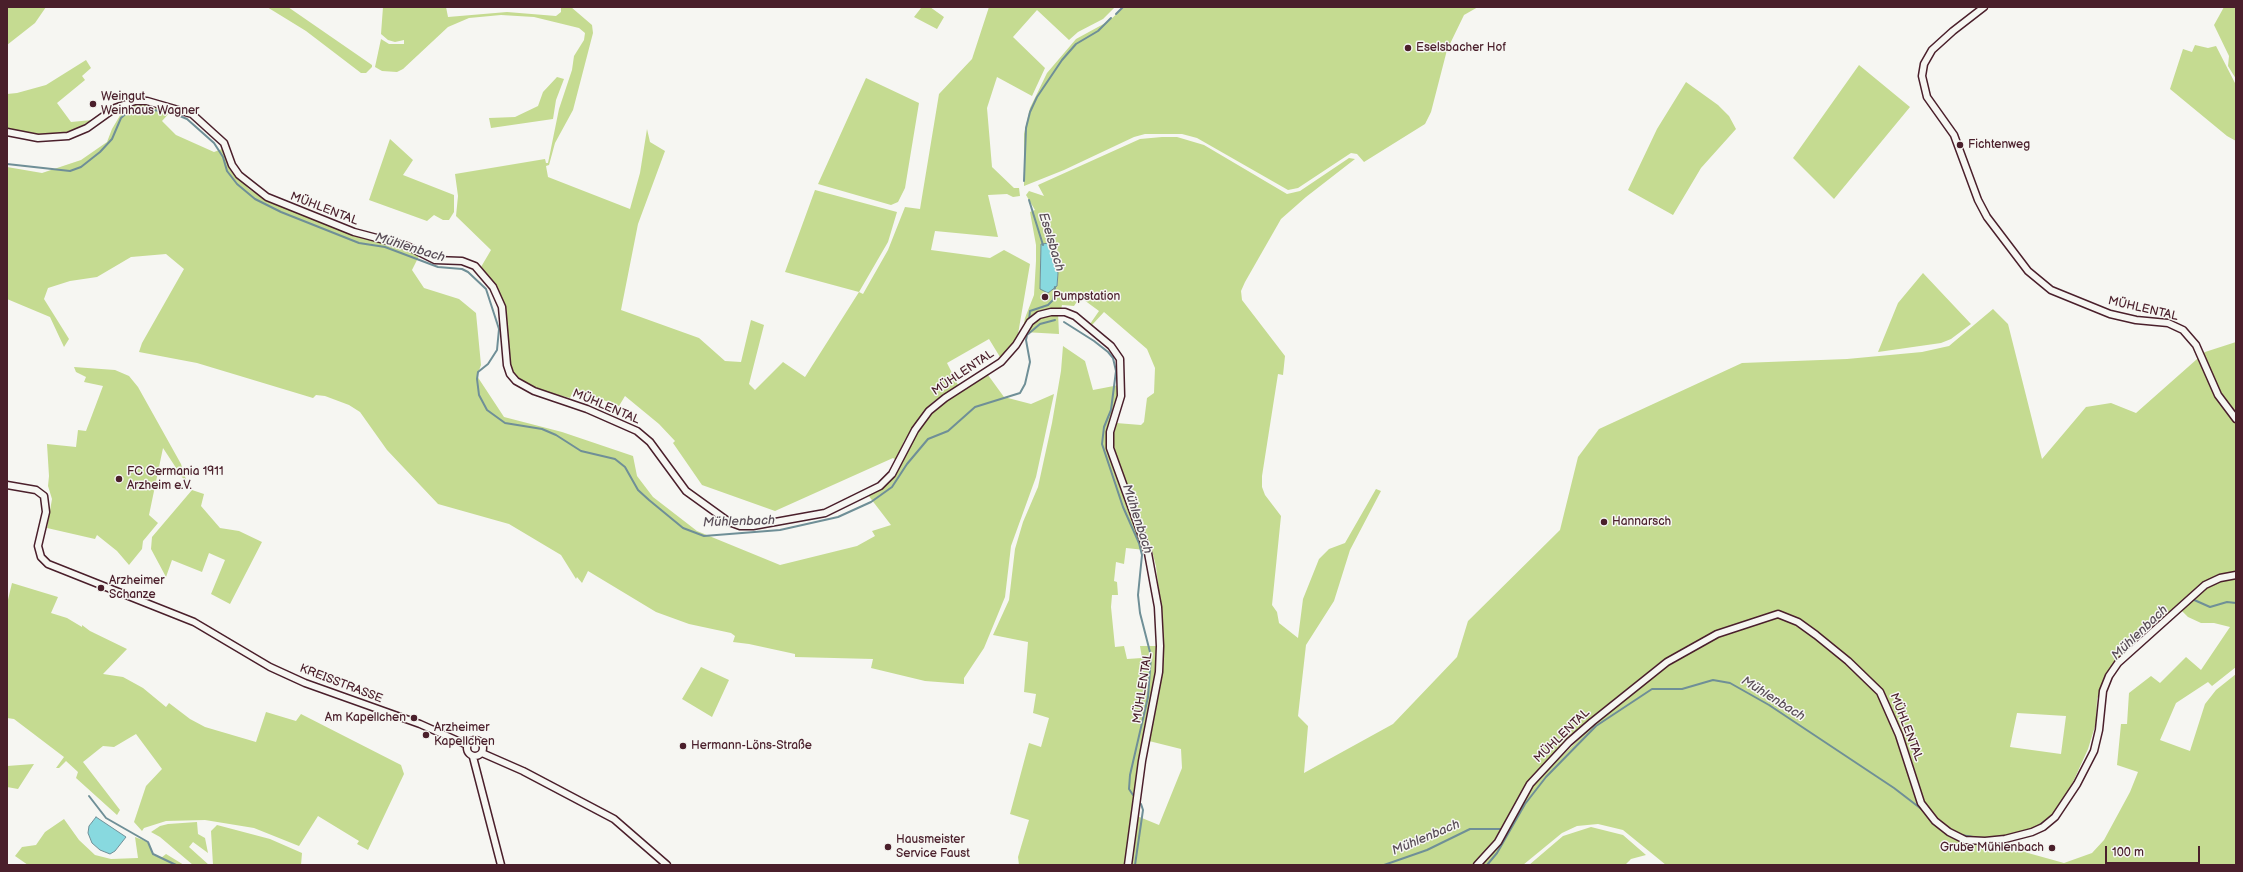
<!DOCTYPE html>
<meta charset="utf-8">
<style>
body{margin:0}
#map{position:relative;width:2243px;height:872px;overflow:hidden;background:#f6f6f2;font-family:"Balsamiq Sans",sans-serif}
canvas{display:block}
.frame{position:absolute;inset:0;border:8px solid #4a1f2b;pointer-events:none}
.scale{position:absolute;left:2105px;top:846px;width:95px;height:18px;box-sizing:border-box;border:2px solid #4a1f2b;border-top:0;padding-left:5px;font-size:12px;line-height:14px;white-space:nowrap;color:#4a1f2b;-webkit-text-stroke:3px #f6f6f2;paint-order:stroke}
</style>
<div id="map">
<canvas width="2243" height="872"></canvas>
<div class="frame"></div>
<div class="scale">100 m</div>
</div>
<script>
const c = document.querySelector('canvas').getContext('2d');
c.lineJoin = 'round';
function fillPath(path, color) {
  c.fillStyle = color;
  c.fill(path, 'evenodd');
}
function poly(rows) {
  const path = new Path2D();
  for (const r of rows) {
    if (r.length === 3) {
      path.moveTo(r[0] + r[2], r[1]);
      path.arc(r[0], r[1], r[2], 0, 2 * Math.PI);
      continue;
    }
    path.moveTo(r[0], r[1]);
    for (let i = 2; i < r.length; i += 2) path.lineTo(r[i], r[i + 1]);
  }
  return path;
}
function strokePath(path, color, width, dash) {
  c.strokeStyle = color;
  c.lineWidth = width;
  c.lineCap = dash ? 'butt' : 'round';
  c.setLineDash(dash || []);
  c.stroke(path);
}
function drawText(font, color, halo, rows, align = 'center') {
  c.font = font + ' "Balsamiq Sans",sans-serif';
  c.lineWidth = 3;
  c.setLineDash([]);
  c.textBaseline = 'middle';
  c.strokeStyle = halo;
  c.fillStyle = color;
  for (const [text, x, y, turn = 0] of rows) {
    c.save();
    c.translate(x, y);
    c.rotate((+turn || 0) * Math.PI / 180);
    c.textAlign = isNaN(turn) ? turn : align;
    if (halo) c.strokeText(text, 0, 0);
    c.fillText(text, 0, 0);
    c.restore();
  }
}
const green = poly([
 [7,7,46,7,35,23,7,45],
 [267,7,288,7,372,65,372,67,366,73,361,73,306,31],
 [383,7,446,7,448,17,507,12,556,16,561,12,561,7,571,7,592,25,593,33,573,110,555,143,549,165,546,166,548,177,630,209,640,173,647,129,650,142,665,151,638,224,621,310,699,338,725,361,741,362,751,320,764,325,749,384,755,390,783,362,805,377,859,292,785,272,815,190,897,212,888,242,859,292,863,294,888,250,905,207,920,209,939,94,972,59,989,7,1115,7,1103,19,1078,32,1069,40,1037,10,1013,37,1045,68,1032,96,997,77,987,108,992,167,1014,188,1019,188,1020,196,1013,197,1007,194,988,195,998,237,935,231,931,250,990,258,1004,250,1030,264,1017,340,1000,357,989,339,947,363,958,385,933,402,924,411,904,441,896,460,893,458,775,511,702,485,673,443,675,441,659,424,625,396,619,406,574,389,570,398,539,390,514,375,511,367,504,306,495,285,481,267,491,250,456,216,458,196,455,174,545,159,546,163,548,163,559,109,572,70,574,56,584,40,585,33,579,28,534,17,501,15,469,18,448,27,403,69,397,72,382,71,375,67,381,39,389,44,404,44,404,40,395,42,388,40,381,34],
 [930,7,944,17,937,29,914,17,921,8],
 [1124,7,1478,7,1464,15,1447,50,1431,112,1425,124,1364,162,1357,154,1351,153,1298,188,1288,190,1197,138,1182,134,1145,134,1134,137,1064,170,1024,186,1024,134,1030,108,1047,73,1076,39,1109,21],
 [2224,7,2236,7,2236,79,2228,66,2229,56,2214,25],
 [2195,45,2208,48,2216,46,2236,85,2236,141,2227,136,2170,89,2183,49,2192,52],
 [86,60,91,68,82,76,85,80,57,103,71,122,92,120,74,130,55,135,35,134,7,129,7,94,17,93,46,85],
 [1859,65,1910,107,1834,199,1793,158],
 [557,77,564,79,556,100,553,119,491,128,489,118,515,117,538,106,543,92],
 [866,78,919,103,905,188,898,202,891,205,818,184],
 [1686,82,1718,105,1729,116,1736,129,1701,168,1673,215,1628,190,1657,129],
 [137,103,172,110,162,121,176,135,214,152,225,148,238,177,249,189,260,196,345,231,403,247,420,254,412,270,424,288,459,299,476,313,481,365,477,376,504,417,562,432,633,456,637,476,653,497,697,531,780,565,857,546,875,536,872,531,891,525,868,495,892,480,920,427,933,410,946,400,988,375,1004,397,1031,404,1054,394,1036,477,1011,546,1005,597,984,648,964,678,964,684,925,681,871,668,873,659,795,657,795,654,749,644,733,642,735,636,731,633,689,624,656,612,588,571,582,583,577,577,576,579,561,555,509,524,438,504,387,450,360,412,349,405,325,396,316,395,313,398,197,363,139,352,142,343,184,269,166,254,131,257,97,277,70,281,48,288,44,299,69,339,64,347,50,317,7,299,7,167,42,173,81,160,107,142,112,129,125,107],
 [1162,137,1177,137,1204,145,1287,194,1300,191,1349,158,1355,159,1306,197,1281,219,1245,282,1241,291,1242,300,1285,356,1283,375,1278,374,1262,476,1262,487,1265,495,1281,516,1272,605,1277,612,1279,623,1298,638,1303,599,1319,559,1329,549,1345,543,1376,489,1381,491,1350,550,1334,601,1306,645,1298,716,1308,726,1304,773,1393,724,1457,657,1468,621,1560,530,1578,457,1599,429,1742,363,1847,359,1922,352,1949,346,1993,309,2008,324,2042,459,2086,407,2111,403,2136,413,2205,352,2236,342,2236,667,2212,686,2208,682,2176,703,2160,740,2190,751,2205,704,2216,690,2236,674,2236,865,1666,865,1623,830,1598,824,1577,826,1562,833,1523,865,1482,865,1500,842,1533,785,1596,722,1663,668,1718,636,1778,617,1795,623,1815,636,1847,662,1879,695,1896,736,1920,806,1934,821,1948,833,1965,841,1985,843,2006,840,2007,845,2028,853,2064,863,2092,853,2104,840,2130,792,2138,772,2117,765,2121,724,2127,724,2129,693,2151,676,2160,683,2186,657,2201,670,2230,627,2214,623,2201,623,2188,617,2177,606,2133,644,2110,668,2097,699,2096,723,2088,749,2073,782,2054,816,2043,826,2019,835,1985,840,1965,838,1950,831,1936,820,1924,804,1901,733,1883,692,1849,659,1818,634,1797,619,1777,612,1715,633,1659,663,1570,737,1528,782,1496,841,1473,865,1131,865,1137,816,1159,825,1182,768,1181,749,1149,741,1162,662,1163,630,1156,566,1151,547,1118,460,1112,439,1116,423,1141,425,1144,422,1147,398,1154,393,1155,368,1147,349,1104,312,1092,325,1090,324,1099,311,1080,297,1074,306,1062,305,1061,310,1051,310,1038,313,1032,317,1023,329,1025,318,1034,295,1036,261,1036,245,1030,212,1035,210,1026,195,1029,191,1044,196,1038,185,1140,139],
 [1050,243,1058,273,1057,286,1048,293,1040,288,1041,244],
 [2017,713,2066,716,2061,754,2010,747],
 [390,139,413,160,403,175,454,195,454,212,449,220,443,220,434,215,427,221,369,200],
 [1923,273,1971,324,1951,339,1941,343,1878,352,1898,303],
 [1058,313,1059,334,1024,332,1026,327,1040,317],
 [1063,346,1085,361,1093,390,1119,385,1119,398,1106,434,1107,445,1145,550,1126,548,1124,564,1116,562,1114,581,1117,582,1118,595,1112,595,1111,607,1115,647,1124,646,1127,659,1142,658,1140,646,1156,646,1155,684,1126,865,1019,865,1018,857,1029,820,1010,814,1029,743,1041,747,1049,718,1033,713,1036,694,1024,692,1028,642,993,635,1009,600,1015,549,1023,522,1038,487,1052,423,1061,371],
 [74,367,115,370,129,376,138,387,181,464,188,486,163,448,149,515,158,523,143,541,142,549,129,565,117,551,97,535,95,539,47,528,52,499,48,486,49,476,47,444,76,447,78,430,86,431,103,386,84,382,86,377,76,372],
 [192,490,204,494,201,506,220,528,239,531,262,542,230,604,211,594,225,560,209,553,202,572,172,560,166,577,151,549,152,537],
 [12,583,58,597,51,613,67,618,82,627,82,625,90,631,127,649,103,674,123,677,143,688,166,707,169,703,190,719,205,727,256,742,266,712,296,721,301,714,401,765,404,774,368,850,357,844,359,841,318,816,299,846,254,828,205,820,166,821,144,828,142,831,134,822,146,786,162,769,136,734,114,747,103,746,83,762,120,810,117,815,76,778,78,772,66,761,59,768,56,768,64,757,14,719,7,718,7,604],
 [701,667,729,680,712,717,682,699],
 [34,764,18,789,7,787,7,766],
 [64,819,79,840,95,855,111,859,138,858,135,837,148,842,153,855,161,858,166,854,184,865,28,865,15,856,22,847,36,845,45,832],
 [197,822,198,834,205,838,208,853,193,842,189,847,209,865,193,865,160,837,151,832,160,826,168,824],
 [217,825,270,839,302,853,301,865,213,865,211,831],
 [1591,827,1623,835,1646,855,1631,859,1625,865,1529,865,1563,836]
]);
const water = poly([
 [1050,243,1058,273,1057,286,1048,293,1040,289,1041,244,1050,243],
 [96,817,126,837,115,851,110,854,100,850,92,843,88,833,89,826,96,817]
]);
const stream = poly([
 [1116,14,1123,7],
 [7,164,70,171,81,167,100,152,112,139,121,118,129,111,154,110,175,114,187,119,214,143,223,157,227,171,237,184,255,199,281,212,359,243,385,247,438,267,462,269,468,272,486,289,499,329,497,350,488,364,478,372,477,379,479,395,487,410,505,423,542,429,556,435,581,451,615,459,625,467,638,490,649,500,683,528,704,536,780,530,838,517,871,502,892,487,907,464,928,439,948,431,975,407,1020,393,1025,384,1030,362,1026,340,1027,335,1040,324,1055,320],
 [1024,181,1026,128,1030,112,1037,97,1062,60,1076,44,1098,31,1111,18],
 [1029,200,1043,245],
 [1029,320,1030,311,1048,305,1053,300,1055,287],
 [1064,322,1094,341,1108,352,1113,358,1116,371,1111,410,1104,427,1102,444,1123,507,1139,543,1142,555,1138,595,1140,613,1151,656,1148,697,1130,775,1129,789,1133,795],
 [2192,599,2210,607,2227,602,2236,603],
 [89,796,106,818,148,842,153,854,176,865],
 [2037,827,2045,821],
 [1961,835,1973,837],
 [1135,865,1143,810,1141,804],
 [1384,865,1427,850,1470,829,1500,829],
 [1487,865,1497,853,1525,804,1546,777,1596,726,1652,689,1682,689,1713,680,1730,683,1769,705,1894,788,1924,811]
]);
const tertiary = poly([
 [1984,7,1953,31,1932,50,1924,64,1922,76,1927,97,1954,135,1978,200,1987,217,2028,271,2051,290,2110,314,2136,320,2168,323,2183,330,2196,345,2218,395,2236,419],
 [7,132,38,138,68,136,87,128,115,108,135,101,147,101,192,114,224,143,232,165,239,175,267,197,354,232,407,246,435,260,462,261,475,266,493,287,502,307,507,365,510,374,516,381,534,391,587,409,637,431,650,442,686,491,729,522,740,526,753,526,825,513,880,486,892,474,915,430,929,411,945,398,1001,362,1016,345,1030,322,1039,315,1051,312,1065,312,1075,316,1111,346,1120,359,1121,396,1110,432,1110,448,1148,553,1158,607,1160,646,1159,672,1142,761,1128,865],
 [7,485,36,490,44,496,46,512,38,546,41,557,48,564,194,622,270,667,305,683,420,724,467,745],
 [475,748,8],
 [482,753,523,771,614,819,667,865],
 [473,757,501,865],
 [1477,865,1498,842,1530,784,1569,742,1592,722,1667,662,1717,634,1778,614,1798,622,1816,635,1848,661,1880,692,1899,735,1921,803,1935,821,1949,832,1965,840,1985,841,2005,839,2032,832,2043,827,2055,817,2077,784,2094,751,2099,730,2103,691,2109,676,2118,663,2205,585,2220,578,2236,575]
]);
const markers = [
 [1408,48,4,"#4a1f2b"],
 [93,104,4,"#4a1f2b"],
 [1960,145,4,"#4a1f2b"],
 [1045,297,4,"#4a1f2b"],
 [119,479,4,"#4a1f2b"],
 [1604,522,4,"#4a1f2b"],
 [101,588,4,"#4a1f2b"],
 [414,718,4,"#4a1f2b"],
 [426,735,4,"#4a1f2b"],
 [683,746,4,"#4a1f2b"],
 [888,847,4,"#4a1f2b"],
 [2052,848,4,"#4a1f2b"]
];
const poiNames = [
 ["Eselsbacher Hof",1416,48],
 ["Weingut",101,97],
 ["Weinhaus Wagner",101,111],
 ["Fichtenweg",1968,145],
 ["Pumpstation",1053,297],
 ["FC Germania 1911",127,472],
 ["Arzheim e.V.",127,486],
 ["Hannarsch",1612,522],
 ["Arzheimer",109,581],
 ["Schanze",109,595],
 ["Am Kapellchen",406,718,"right"],
 ["Arzheimer",434,728],
 ["Kapellchen",434,742],
 ["Hermann-Löns-Straße",691,746],
 ["Hausmeister",896,840],
 ["Service Faust",896,854],
 ["Grube Mühlenbach",2044,848,"right"]
];
const streetNames = [
 ["MÜHLENTAL",324,209,21],
 ["MÜHLENTAL",2143,309,13],
 ["MÜHLENTAL",963,373,-34],
 ["MÜHLENTAL",606,407,23],
 ["KREISSTRASSE",341,684,21],
 ["MÜHLENTAL",1143,688,-81],
 ["MÜHLENTAL",1906,727,69],
 ["MÜHLENTAL",1562,736,-44]
];
const waterNames = [
 ["Eselsbach",1051,242,73],
 ["Mühlenbach",410,248,17],
 ["Mühlenbach",1137,519,72],
 ["Mühlenbach",739,522,-2],
 ["Mühlenbach",2140,633,-44],
 ["Mühlenbach",1773,699,32],
 ["Mühlenbach",1426,838,-23]
];
fillPath(green, '#c5db91');
fillPath(water, '#88d9df');
strokePath(water, '#6f8f97', 1);
strokePath(stream, '#6f8f97', 2);
strokePath(tertiary, '#4a1f2b', 9);
strokePath(tertiary, '#f6f6f2', 6);
for (const [x, y, r, color] of markers) {
  const dot = new Path2D();
  dot.arc(x, y, r, 0, 2 * Math.PI);
  c.fillStyle = color;
  c.fill(dot);
  strokePath(dot, '#f6f6f2', 1.5);
}
drawText('12px', '#4a1f2b', '#f6f6f2', poiNames, 'left');
drawText('12px', '#4a1f2b', '#f6f6f2', streetNames);
drawText('italic 13px', '#5a4e58', '#f6f6f2', waterNames);
</script>
